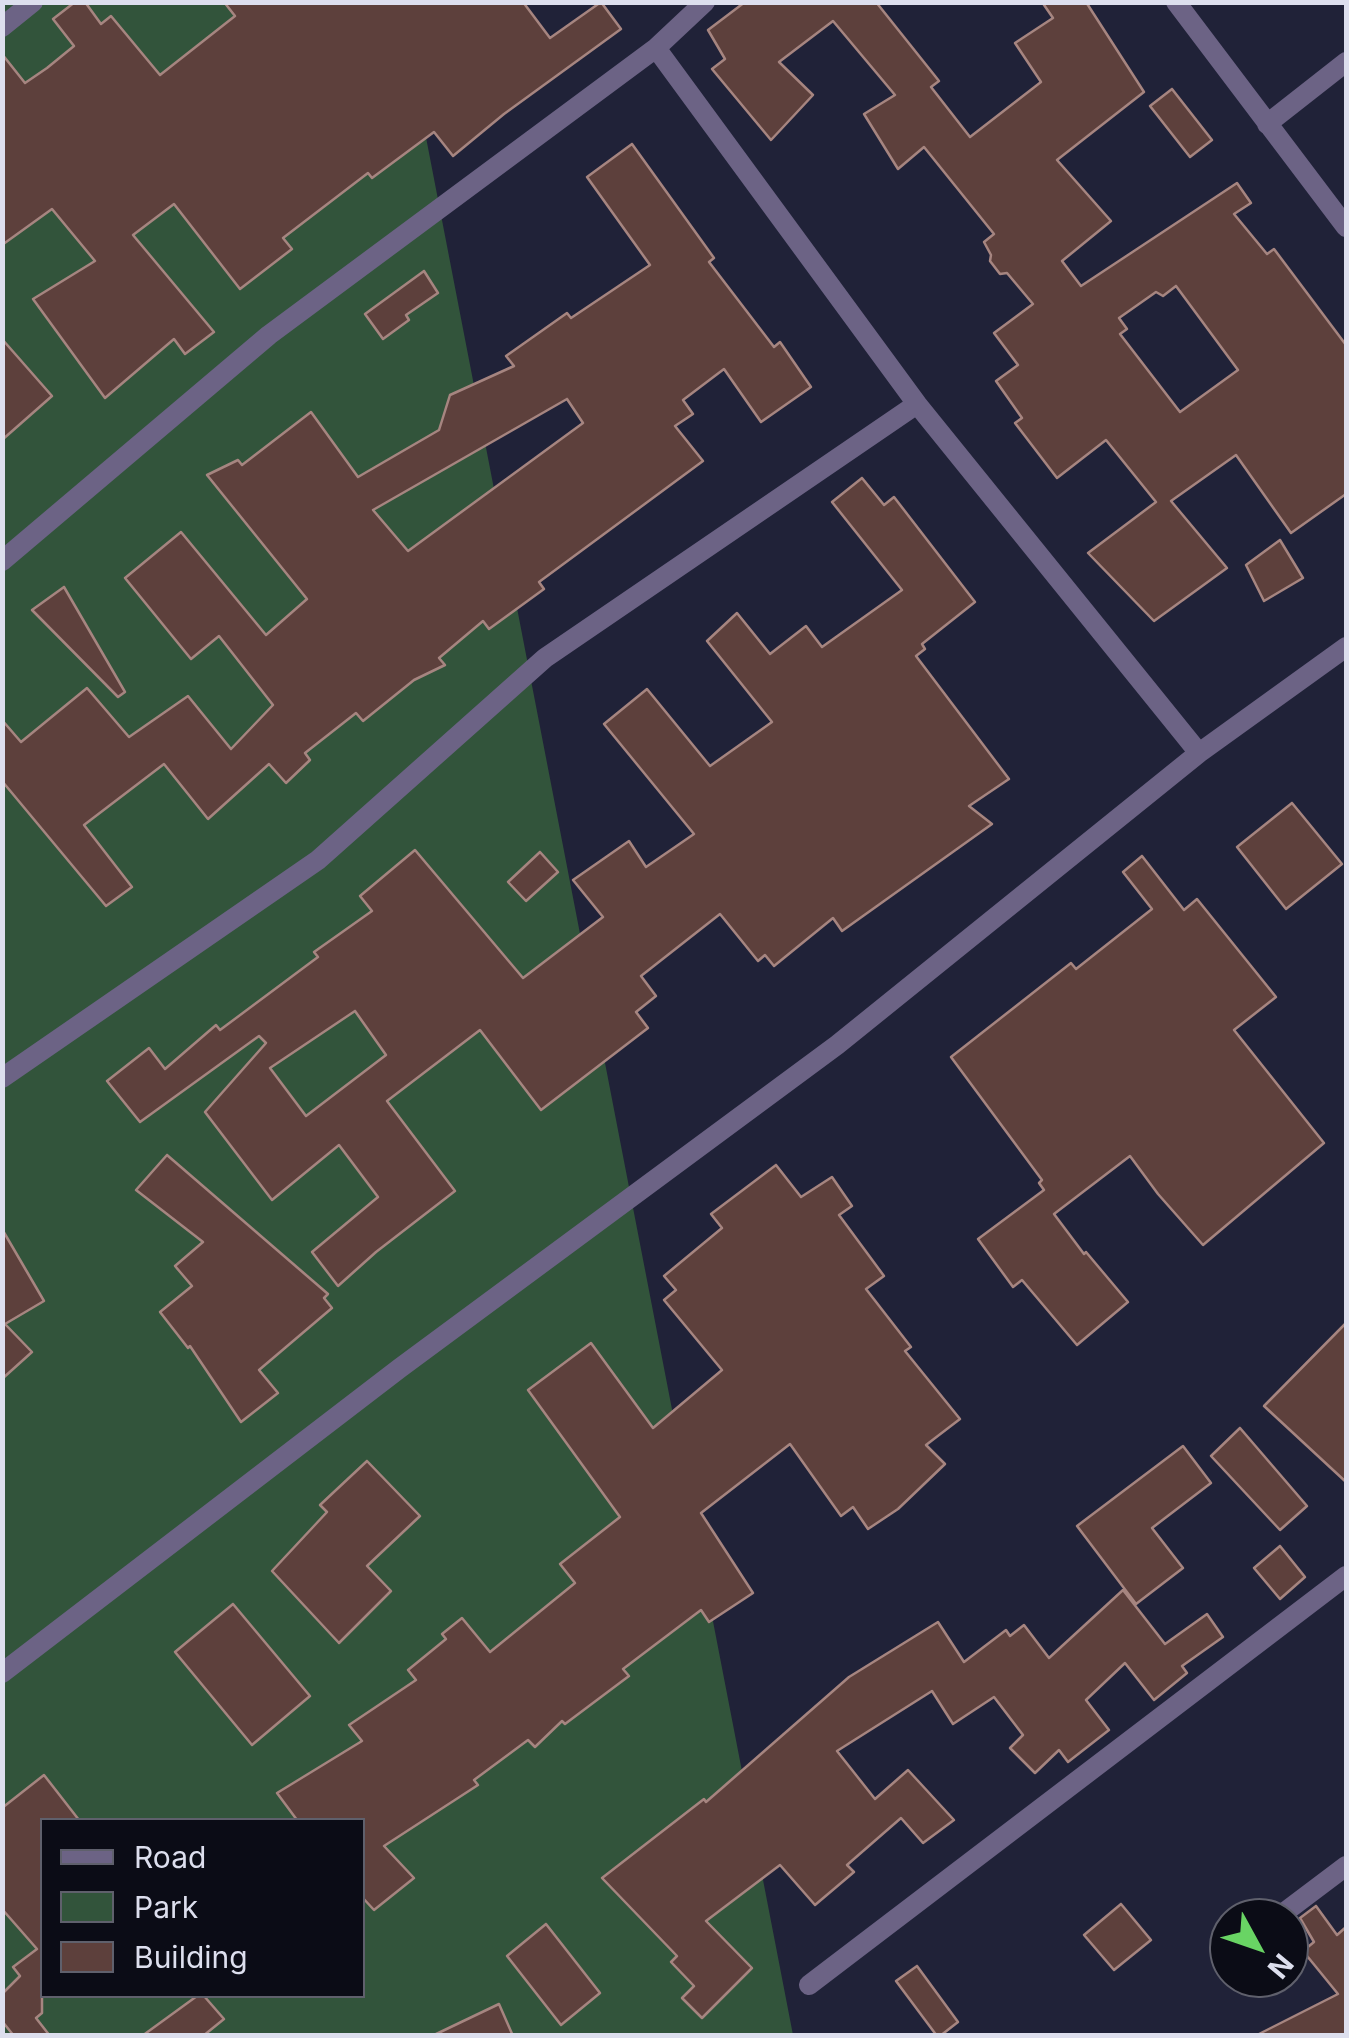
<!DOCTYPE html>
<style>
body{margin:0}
#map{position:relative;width:1349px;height:2038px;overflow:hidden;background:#202238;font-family:Inter,sans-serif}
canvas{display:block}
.frame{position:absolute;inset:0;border:5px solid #dddfee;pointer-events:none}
.legend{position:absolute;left:40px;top:1818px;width:325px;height:180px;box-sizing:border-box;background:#0b0c16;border:2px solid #5f606c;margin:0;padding:12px 18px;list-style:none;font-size:30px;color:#dddfee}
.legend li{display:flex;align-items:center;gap:20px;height:50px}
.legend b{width:50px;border:2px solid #5f606c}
.north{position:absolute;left:1209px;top:1898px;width:100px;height:100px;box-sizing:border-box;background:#0b0c16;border:2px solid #5f606c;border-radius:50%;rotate:130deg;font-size:28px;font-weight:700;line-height:40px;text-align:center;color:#dddfee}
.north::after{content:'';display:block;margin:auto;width:35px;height:45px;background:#69d464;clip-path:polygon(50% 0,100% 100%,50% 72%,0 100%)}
</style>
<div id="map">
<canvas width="1349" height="2038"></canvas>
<div class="frame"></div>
<ul class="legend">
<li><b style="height:12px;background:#6c6385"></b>Road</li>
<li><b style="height:28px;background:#32543b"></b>Park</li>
<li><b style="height:28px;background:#5d403c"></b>Building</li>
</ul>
<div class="north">N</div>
</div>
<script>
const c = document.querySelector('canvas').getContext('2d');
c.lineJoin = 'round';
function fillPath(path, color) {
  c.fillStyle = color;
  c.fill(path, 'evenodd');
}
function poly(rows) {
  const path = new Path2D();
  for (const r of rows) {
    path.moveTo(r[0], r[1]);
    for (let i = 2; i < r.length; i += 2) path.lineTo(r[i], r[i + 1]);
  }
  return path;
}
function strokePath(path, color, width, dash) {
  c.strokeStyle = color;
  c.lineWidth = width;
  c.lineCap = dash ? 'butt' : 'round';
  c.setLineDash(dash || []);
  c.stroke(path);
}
const green = poly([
 [3,3,400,3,793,2035,3,2036],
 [42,1820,362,1820,362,1996,42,1996]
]);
const building = poly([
 [75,2,85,2,101,24,111,16,160,75,235,16,224,2,523,2,550,38,601,2,621,29,504,114,453,156,434,132,372,178,368,173,283,238,292,249,240,289,174,204,133,235,214,332,185,354,174,339,105,398,33,299,95,261,52,209,2,245,2,54,25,83,47,68,74,46,53,19,75,2],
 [745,2,876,2,939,81,931,87,970,137,1041,82,1015,43,1053,18,1042,2,1086,2,1144,92,1057,160,1111,221,1062,261,1081,286,1237,183,1251,203,1234,214,1267,254,1274,249,1346,345,1346,494,1291,533,1236,455,1171,501,1227,568,1154,621,1088,553,1156,502,1106,440,1057,478,1015,423,1022,418,996,381,1018,365,994,333,1033,304,1007,273,1000,274,990,261,991,255,984,242,994,234,924,147,898,169,864,114,895,95,833,21,779,62,813,95,771,140,712,69,725,59,708,30,745,2],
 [1176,286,1238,370,1180,412,1120,334,1127,329,1119,318,1156,292,1163,296,1176,286],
 [1172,89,1212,140,1190,157,1150,106,1172,89],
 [632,144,714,258,709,262,774,347,780,342,811,387,761,422,724,369,683,400,693,414,675,426,703,461,539,582,544,589,489,629,483,621,439,658,445,665,414,680,363,721,356,713,305,753,310,760,286,783,269,764,208,819,164,764,84,825,132,887,106,906,2,781,2,720,21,742,87,688,129,737,188,696,231,749,273,705,219,636,191,659,125,578,181,532,266,635,307,599,207,475,238,460,242,465,311,412,358,477,439,430,450,395,514,366,506,356,567,313,571,318,650,265,587,177,632,144],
 [567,399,583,423,408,551,373,510,567,399],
 [424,271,438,293,406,315,409,320,383,339,365,314,424,271],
 [2,339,52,396,2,440,2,339],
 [862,478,884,505,894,497,975,602,922,644,925,649,916,656,1009,779,969,806,992,824,842,931,833,918,774,966,765,955,758,961,720,914,641,976,656,996,636,1012,648,1028,541,1110,480,1030,387,1101,455,1191,376,1252,338,1286,312,1252,378,1197,339,1145,272,1200,205,1112,266,1043,259,1036,140,1122,107,1081,149,1048,165,1069,216,1025,220,1030,318,957,314,952,372,911,360,896,415,850,523,978,603,917,573,880,629,841,646,867,694,834,604,724,647,689,710,766,772,722,707,641,737,613,770,654,806,626,822,647,902,590,832,502,862,478],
 [355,1011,386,1055,306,1116,270,1068,355,1011],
 [1280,540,1303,578,1264,601,1246,565,1280,540],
 [64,587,125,692,118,697,32,610,64,587],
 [1292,803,1342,864,1286,909,1237,847,1292,803],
 [540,852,558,872,526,901,508,882,540,852],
 [1142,856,1184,910,1197,899,1276,997,1234,1030,1324,1143,1203,1245,1158,1194,1130,1156,1054,1214,1084,1254,1086,1252,1128,1302,1077,1345,1022,1280,1013,1287,978,1239,1044,1190,1039,1183,1042,1180,951,1057,1071,963,1076,969,1152,909,1123,872,1142,856],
 [167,1155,328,1294,324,1298,332,1308,259,1370,278,1393,241,1422,190,1346,188,1348,160,1312,192,1286,175,1266,203,1242,136,1190,167,1155],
 [776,1165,801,1197,832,1177,852,1206,839,1215,884,1276,866,1289,911,1347,905,1351,960,1419,926,1445,945,1464,898,1509,868,1529,853,1507,841,1516,790,1444,701,1513,753,1593,709,1622,701,1610,623,1669,629,1676,565,1724,562,1721,535,1747,528,1740,474,1780,478,1785,384,1846,414,1878,374,1910,362,1897,362,1820,297,1820,277,1793,362,1741,349,1725,416,1680,408,1670,446,1639,442,1634,462,1618,490,1652,575,1583,560,1564,620,1517,528,1390,591,1343,653,1428,722,1370,664,1300,676,1290,664,1276,722,1228,711,1214,776,1165],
 [2,1229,44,1301,5,1324,32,1352,2,1379,2,1229],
 [1346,1323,1346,1482,1264,1406,1346,1323],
 [1240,1428,1307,1506,1280,1530,1211,1456,1240,1428],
 [1183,1446,1211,1483,1152,1528,1183,1568,1136,1604,1077,1526,1183,1446],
 [367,1461,420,1516,367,1566,391,1591,339,1643,272,1571,327,1512,320,1505,367,1461],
 [1280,1546,1305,1577,1280,1599,1254,1568,1280,1546],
 [1123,1590,1165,1644,1207,1614,1223,1637,1182,1666,1187,1673,1154,1700,1125,1663,1086,1700,1109,1730,1068,1762,1059,1750,1035,1773,1010,1748,1023,1735,994,1697,953,1724,932,1691,837,1751,875,1799,908,1770,954,1820,923,1843,901,1818,847,1865,854,1872,815,1905,780,1865,706,1921,752,1968,702,2018,682,1998,694,1986,671,1962,677,1956,602,1878,704,1799,706,1802,849,1677,938,1622,964,1662,1006,1630,1010,1636,1024,1625,1049,1658,1123,1590],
 [233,1604,310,1696,252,1745,175,1652,233,1604],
 [44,1775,79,1820,42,1820,42,2013,36,2018,50,2036,14,2036,2,2021,2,1994,20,1976,13,1967,37,1949,2,1909,2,1808,44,1775],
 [1121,1904,1151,1940,1114,1970,1084,1935,1121,1904],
 [1316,1906,1337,1935,1346,1927,1346,2036,1255,2036,1338,1994,1303,1951,1314,1942,1300,1918,1316,1906],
 [546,1924,600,1993,561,2025,507,1956,546,1924],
 [917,1966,958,2022,940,2036,937,2036,896,1981,917,1966],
 [197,1996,204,1996,224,2019,203,2036,142,2036,197,1996],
 [499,2004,513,2036,432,2036,499,2004]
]);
const minor = poly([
 [1176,2,1346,227],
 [2,27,33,2],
 [656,48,917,404,1199,753],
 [1267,124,1346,62],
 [2,561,269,335,656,48,705,2],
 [2,1078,318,860,545,658,917,404],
 [2,1673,400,1368,837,1045,1199,753,1346,647],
 [1277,1918,1346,1866],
 [809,1985,1346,1576]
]);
fillPath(green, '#32543b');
fillPath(building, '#5d403c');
strokePath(building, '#a68580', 2.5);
strokePath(minor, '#6c6385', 20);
</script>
